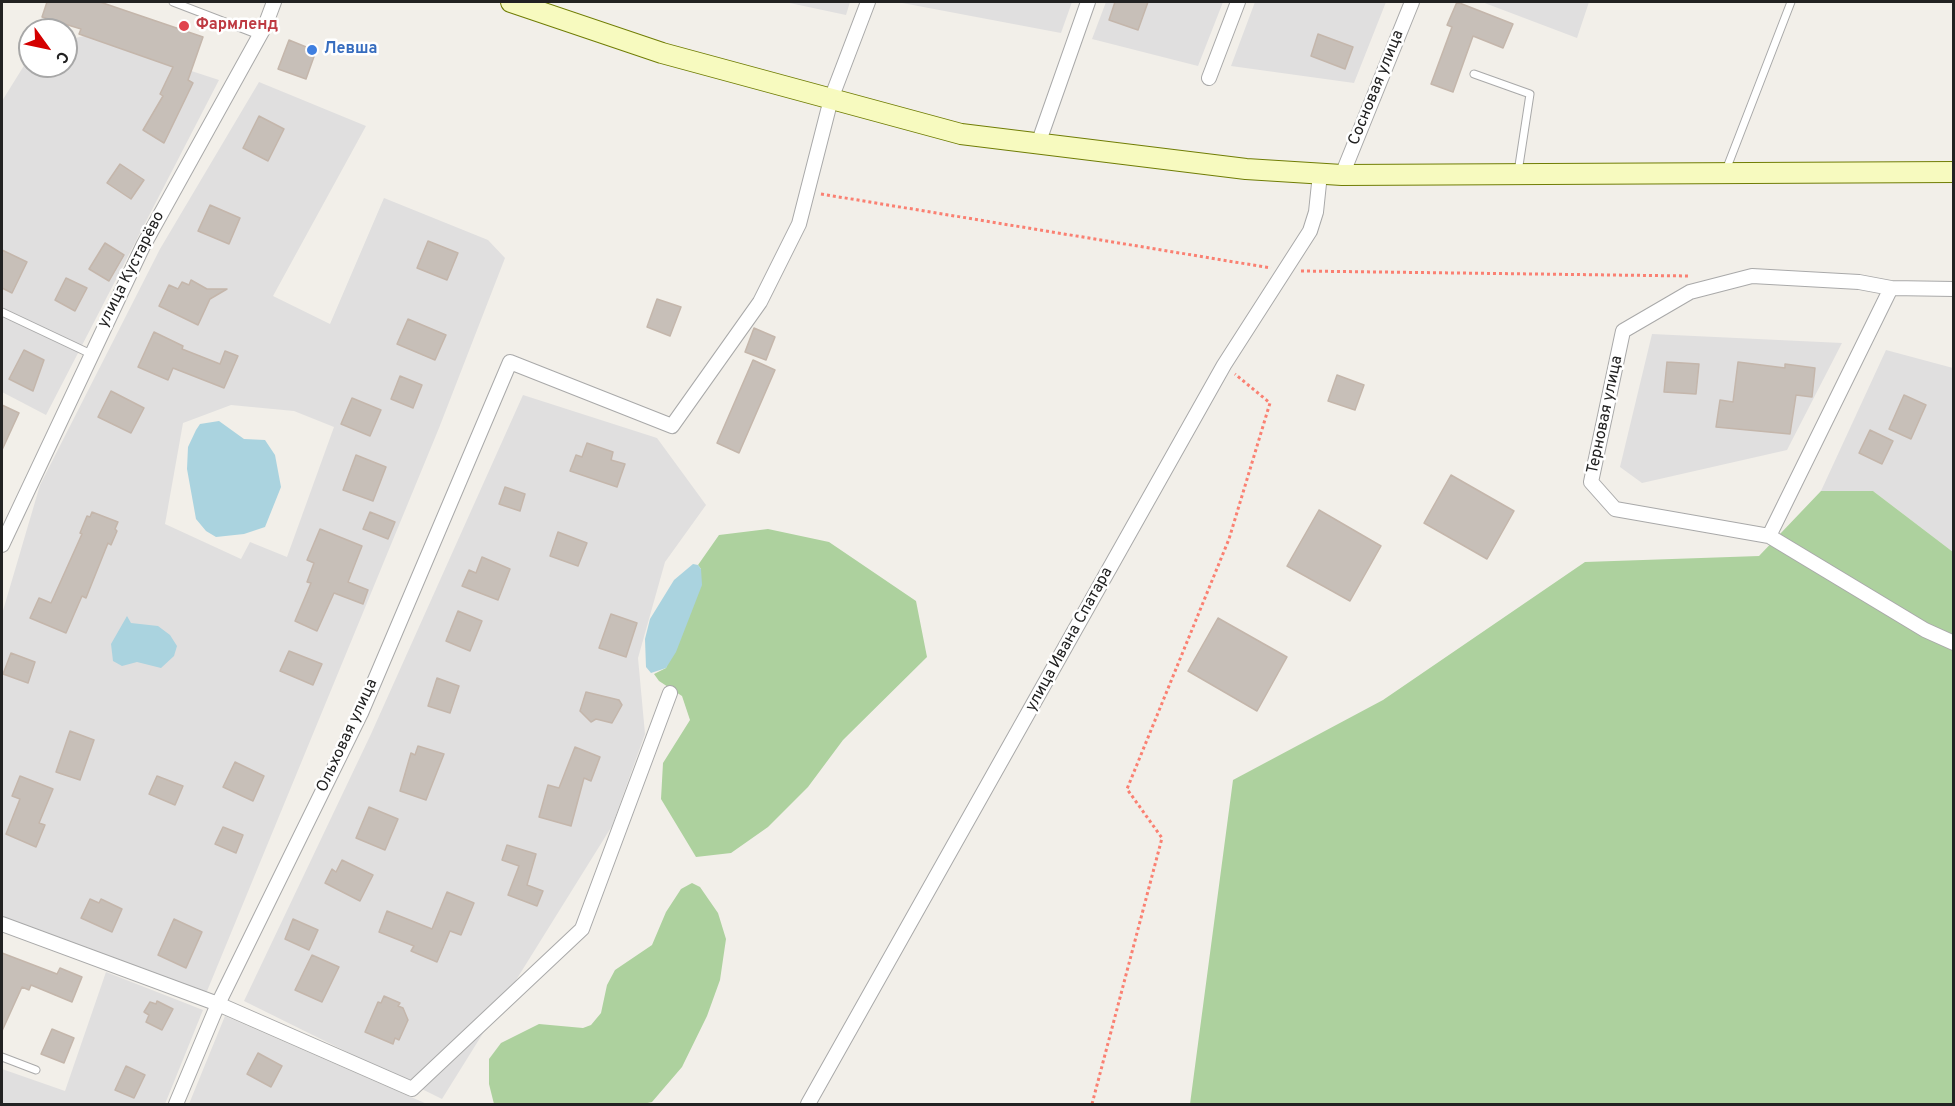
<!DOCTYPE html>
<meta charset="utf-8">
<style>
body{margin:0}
#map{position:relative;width:1955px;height:1106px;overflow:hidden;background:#f2efe9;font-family:Overpass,sans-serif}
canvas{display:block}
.frame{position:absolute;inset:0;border:3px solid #222;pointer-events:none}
.north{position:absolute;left:18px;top:18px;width:60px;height:60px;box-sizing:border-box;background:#fff;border:2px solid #a7a7a7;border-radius:50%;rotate:123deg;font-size:16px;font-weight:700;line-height:24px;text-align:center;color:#222}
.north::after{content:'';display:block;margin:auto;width:21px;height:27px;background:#d40000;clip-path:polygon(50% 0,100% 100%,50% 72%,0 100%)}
</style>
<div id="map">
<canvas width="1955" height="1106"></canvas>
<div class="frame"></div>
<div class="north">С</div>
</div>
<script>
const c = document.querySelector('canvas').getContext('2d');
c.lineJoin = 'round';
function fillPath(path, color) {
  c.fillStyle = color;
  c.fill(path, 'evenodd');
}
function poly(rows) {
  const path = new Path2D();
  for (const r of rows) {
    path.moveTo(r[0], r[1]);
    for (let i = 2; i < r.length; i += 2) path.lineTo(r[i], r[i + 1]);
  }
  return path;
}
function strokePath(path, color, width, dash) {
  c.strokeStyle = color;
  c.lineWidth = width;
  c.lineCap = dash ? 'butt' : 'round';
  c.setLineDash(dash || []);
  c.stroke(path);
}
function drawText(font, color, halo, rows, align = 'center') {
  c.font = font + ' Overpass,sans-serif';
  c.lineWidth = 5;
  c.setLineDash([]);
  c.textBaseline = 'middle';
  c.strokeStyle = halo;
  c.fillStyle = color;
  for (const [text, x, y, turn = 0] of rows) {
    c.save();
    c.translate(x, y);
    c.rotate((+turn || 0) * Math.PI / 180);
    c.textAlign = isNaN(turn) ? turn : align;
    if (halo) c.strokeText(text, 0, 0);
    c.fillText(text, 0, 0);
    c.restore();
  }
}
const residential = poly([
 [785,2,850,2,846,15],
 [897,2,1072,2,1061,33],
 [1106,2,1223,2,1198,66,1092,39],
 [1255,2,1386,2,1354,83,1231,66],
 [1482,2,1589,2,1577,38],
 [84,36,219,80,46,415,2,392,2,101,30,56,30,66,66,66,66,40],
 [259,82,366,126,273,296,330,324,384,198,488,240,505,258,439,428,205,996,2,917,2,614,40,485,160,249],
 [231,405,294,411,334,427,287,557,250,542,241,559,165,524,183,423],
 [1652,334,1842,343,1787,450,1642,483,1620,467],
 [1886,350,1953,368,1953,552,1873,491,1821,491],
 [523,395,657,438,706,505,665,562,638,658,645,734,612,826,442,1099,244,1001,371,734],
 [106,972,203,1010,165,1104,2,1104,2,1069,65,1091],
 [225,1016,427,1104,189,1104]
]);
const forest = poly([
 [1821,491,1873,491,1953,552,1953,1104,1190,1104,1233,780,1383,700,1585,562,1759,556],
 [768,529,829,542,916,601,927,657,843,740,808,787,768,827,731,853,696,857,661,799,663,763,690,720,682,696,659,681,654,674,666,668,701,569,698,565,719,535],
 [692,883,700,887,718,913,726,939,720,980,707,1016,682,1067,652,1102,643,1104,494,1104,489,1084,489,1059,501,1043,539,1024,583,1028,591,1025,601,1013,607,985,615,970,652,945,666,912,681,889]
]);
const water = poly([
 [219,421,244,439,265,440,275,455,281,487,265,527,244,534,216,537,206,531,196,519,187,469,188,447,196,430,200,424],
 [693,564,698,565,701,569,702,585,676,652,666,668,651,673,646,667,645,639,650,619,674,580],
 [127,616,131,623,158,626,170,635,177,646,174,656,161,668,137,662,122,666,113,661,111,644]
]);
const building = poly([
 [47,2,100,2,203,37,188,80,193,83,164,143,143,130,163,96,160,94,173,67,79,34,81,29,42,17,47,2],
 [1115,2,1148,2,1138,30,1109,20,1115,2],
 [1457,2,1513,24,1503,48,1473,36,1453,92,1431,84,1452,27,1447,25,1457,2],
 [1318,34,1353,47,1345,69,1311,56,1318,34],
 [289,40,316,51,306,79,278,69,289,40],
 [259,116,284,129,268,161,243,148,259,116],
 [120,164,144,180,131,199,107,183,120,164],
 [210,205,240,218,229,244,198,231,210,205],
 [428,241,458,253,447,280,417,268,428,241],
 [105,243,124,255,109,281,89,269,105,243],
 [2,250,27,262,12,293,2,288,2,250],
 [66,278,87,288,75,311,55,300,66,278],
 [191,280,207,289,227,289,210,299,198,325,159,306,169,285,178,289,182,282,189,285,191,280],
 [657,299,681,307,670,336,647,327,657,299],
 [408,319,446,335,435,360,397,344,408,319],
 [754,328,775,337,766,360,745,352,754,328],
 [154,332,183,346,182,349,220,364,225,351,238,356,224,388,173,368,168,380,138,367,154,332],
 [24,350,44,360,33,391,9,379,24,350],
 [753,360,775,370,739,453,717,443,753,360],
 [1667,362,1699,364,1696,394,1664,392,1667,362],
 [1738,362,1785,368,1785,364,1815,368,1812,397,1796,395,1790,434,1716,427,1720,400,1733,402,1738,362],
 [1337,375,1364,385,1355,410,1328,401,1337,375],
 [400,376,422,385,413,408,391,399,400,376],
 [111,391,144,408,131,433,98,417,111,391],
 [1904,395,1926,405,1911,439,1889,429,1904,395],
 [352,398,381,410,370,436,341,424,352,398],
 [2,405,19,413,2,450,2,405],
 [1870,430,1893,441,1882,464,1859,453,1870,430],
 [587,443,613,452,611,460,625,464,617,487,570,471,576,455,582,457,587,443],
 [356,455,386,467,373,501,343,490,356,455],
 [1451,475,1514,511,1487,559,1424,523,1451,475],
 [505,487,525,494,520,511,499,504,505,487],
 [1319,510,1381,546,1350,601,1287,566,1319,510],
 [92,512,118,522,115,529,117,531,111,545,108,543,86,598,82,596,66,633,30,618,39,598,51,603,82,534,80,533,87,516,90,517,92,512],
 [370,512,395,522,388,539,363,529,370,512],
 [320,529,362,546,348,582,368,590,363,604,334,593,317,631,295,621,311,583,307,582,314,563,307,560,320,529],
 [558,532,587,543,578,566,550,556,558,532],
 [482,557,510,569,498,600,462,586,469,570,476,573,482,557],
 [458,611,482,621,470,651,446,641,458,611],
 [611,614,637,623,626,657,599,648,611,614],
 [1218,618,1287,657,1257,711,1188,671,1218,618],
 [289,651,322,664,313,685,280,671,289,651],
 [11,653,35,662,28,683,3,674,11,653],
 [437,678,459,686,450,713,428,706,437,678],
 [586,692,619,700,622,705,612,723,596,719,591,722,580,711,586,692],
 [70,731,94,740,80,780,56,772,70,731],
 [418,746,444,754,426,800,400,791,411,753,415,755,418,746],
 [575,747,600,757,591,781,584,778,571,826,539,817,548,785,559,788,575,747],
 [235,762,264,776,253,801,223,787,235,762],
 [20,776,53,789,39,823,45,825,36,847,6,834,20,799,12,796,20,776],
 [157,776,183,786,175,805,149,794,157,776],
 [369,807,398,819,385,850,356,838,369,807],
 [223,827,243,835,236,853,215,844,223,827],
 [507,845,536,854,527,885,543,891,537,906,508,895,519,866,502,860,507,845],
 [342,860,373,875,360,901,325,883,332,869,336,872,342,860],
 [447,892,474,903,461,935,450,931,437,962,411,951,414,946,379,932,387,911,432,929,447,892],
 [90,899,99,903,101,899,122,909,112,932,81,918,90,899],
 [174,919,202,932,186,968,158,955,174,919],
 [293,919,318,930,309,950,285,939,293,919],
 [2,953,57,974,60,968,82,977,72,1002,31,985,29,990,22,987,2,1031,2,953],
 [312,955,339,967,322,1002,295,990,312,955],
 [384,996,400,1003,398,1006,403,1008,408,1020,399,1040,395,1038,393,1044,365,1032,378,1002,381,1003,384,996],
 [157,1001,173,1009,162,1030,146,1022,149,1015,144,1012,150,1002,156,1004,157,1001],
 [52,1029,74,1038,64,1063,41,1054,52,1029],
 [258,1053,282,1066,271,1087,247,1074,258,1053],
 [126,1066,145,1075,134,1098,115,1090,126,1066]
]);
const path = poly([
 [821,194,1271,268],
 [1301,271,1690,276],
 [1092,1104,1162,838,1127,789,1229,539,1270,403,1235,374]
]);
const lane = poly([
 [173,2,259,35],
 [1474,74,1530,94,1518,172],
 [1726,170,1791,2],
 [2,312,91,354],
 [2,1057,36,1070]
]);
const street = poly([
 [1209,78,1238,2],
 [1038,144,1088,2],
 [1342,175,1412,2],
 [1891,288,1859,282,1752,276,1690,292,1623,331,1591,482,1615,509,1769,536,1925,630,1954,643],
 [1769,536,1891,288,1954,289],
 [2,545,143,246,265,26,274,2],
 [2,924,218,1004,412,1089,582,929,670,693],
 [176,1104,218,1004,361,713,510,362,672,426,760,302,799,224,831,99,868,2],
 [808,1104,1224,365,1310,231,1316,212,1320,174]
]);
const secondary = poly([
 [511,2,662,53,961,134,1246,169,1342,175,1954,172]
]);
const markers = [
 [184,26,6,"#e0444e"],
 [312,50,6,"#3f7fe0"]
];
const healthNames = [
 ["Фармленд",196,26]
];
const shopNames = [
 ["Левша",324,50]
];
const streetNames = [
 ["Сосновая улица",1377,88,-68],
 ["улица Кустарёво",132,270,-63],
 ["Терновая улица",1606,415,-78],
 ["улица Ивана Спатара",1070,640,-61],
 ["Ольховая улица",348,736,-65]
];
fillPath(residential, '#e0dfdf');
fillPath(forest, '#add19e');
fillPath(water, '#aad3df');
fillPath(building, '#c7bfb8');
strokePath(building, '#c4b6ab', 1.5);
strokePath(lane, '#a9a9a9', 9);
strokePath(street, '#a9a9a9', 16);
strokePath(secondary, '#707d05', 22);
strokePath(path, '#fa8072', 3, [3, 3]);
strokePath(lane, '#fff', 7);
strokePath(street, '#fff', 14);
strokePath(secondary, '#f7fabf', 20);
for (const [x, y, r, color] of markers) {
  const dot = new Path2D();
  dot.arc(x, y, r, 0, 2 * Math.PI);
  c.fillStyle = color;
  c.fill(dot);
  strokePath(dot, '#fff', 2);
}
drawText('bold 16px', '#be3a42', '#fff', healthNames, 'left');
drawText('bold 16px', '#366cbe', '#fff', shopNames, 'left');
drawText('16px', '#222', '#fff', streetNames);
</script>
